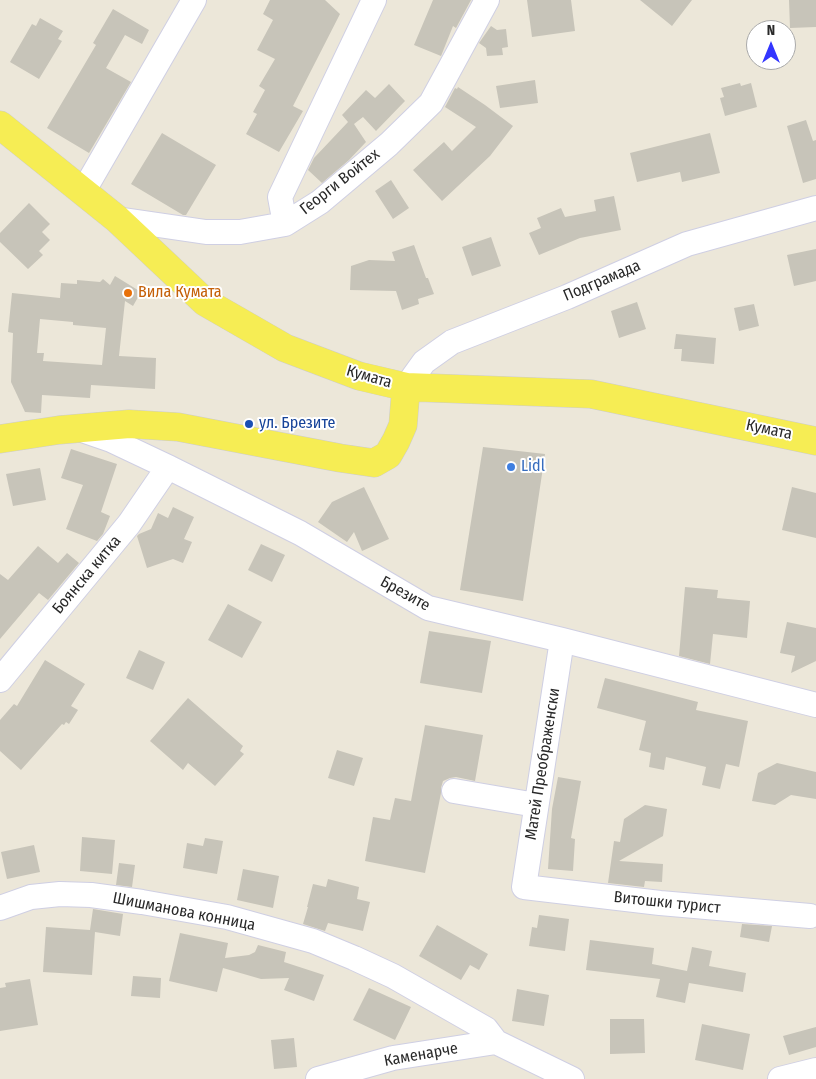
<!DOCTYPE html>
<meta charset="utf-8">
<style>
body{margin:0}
#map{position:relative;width:816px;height:1079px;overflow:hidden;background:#ece7d9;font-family:"Fira Sans Condensed",sans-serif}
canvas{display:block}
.north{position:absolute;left:746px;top:20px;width:50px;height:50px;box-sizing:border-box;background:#fff;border:1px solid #a9a9a9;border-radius:50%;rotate:0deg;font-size:14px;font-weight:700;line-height:20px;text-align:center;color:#292929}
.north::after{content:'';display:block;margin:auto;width:18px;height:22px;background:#3336ff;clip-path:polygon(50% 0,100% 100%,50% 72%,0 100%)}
</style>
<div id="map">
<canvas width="816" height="1079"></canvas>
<div class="north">N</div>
</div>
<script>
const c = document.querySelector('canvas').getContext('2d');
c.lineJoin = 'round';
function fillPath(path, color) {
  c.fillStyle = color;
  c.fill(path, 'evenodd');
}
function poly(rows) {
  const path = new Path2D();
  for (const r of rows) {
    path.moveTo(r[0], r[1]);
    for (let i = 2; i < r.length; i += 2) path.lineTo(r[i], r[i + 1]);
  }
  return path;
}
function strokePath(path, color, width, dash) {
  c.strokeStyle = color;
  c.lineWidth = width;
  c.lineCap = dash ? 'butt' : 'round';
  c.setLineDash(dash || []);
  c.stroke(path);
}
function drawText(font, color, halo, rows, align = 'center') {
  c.font = font + ' "Fira Sans Condensed",sans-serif';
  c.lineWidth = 4;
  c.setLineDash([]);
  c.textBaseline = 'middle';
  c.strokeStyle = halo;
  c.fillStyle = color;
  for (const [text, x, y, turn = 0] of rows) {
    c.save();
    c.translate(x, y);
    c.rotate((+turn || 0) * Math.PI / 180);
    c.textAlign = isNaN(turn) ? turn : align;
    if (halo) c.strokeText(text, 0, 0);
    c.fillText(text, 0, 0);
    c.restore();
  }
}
const building = poly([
 [270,0,325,0,340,14,293,106,303,111,279,152,246,134,257,114,253,112,265,90,259,86,275,59,257,50,273,20,263,14],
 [433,0,471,0,456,28,453,26,441,56,414,45],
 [527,0,571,0,575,31,532,37],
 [640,0,692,0,672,26],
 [789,0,816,0,816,27,790,28],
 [113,9,149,30,142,44,125,35,106,68,131,82,89,153,47,128,96,45,93,43],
 [40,18,63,31,58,39,62,41,39,79,10,62,32,24,36,26],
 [491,26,497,30,506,29,508,47,502,48,503,55,487,56,486,48,479,43],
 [535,80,538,103,500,108,496,86],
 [740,83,741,86,751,83,757,107,725,116,720,98,724,97,721,88],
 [389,84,405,101,376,131,363,117,354,124,366,142,349,160,322,183,308,170,314,158,348,122,342,115,366,90,375,98],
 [458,87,485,105,513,126,490,156,442,201,413,170,444,142,452,151,476,127,445,107,455,88,457,89],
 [806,120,813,141,816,140,816,179,803,183,787,126],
 [162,133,216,165,186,215,183,215,131,184],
 [710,133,720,173,682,182,680,172,637,182,630,153],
 [391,180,409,208,393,219,375,191],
 [614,196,621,230,580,238,539,255,529,233,541,228,537,218,561,208,565,217,596,211,594,200],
 [29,203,50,224,42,232,50,240,39,251,43,255,28,269,0,242,0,233],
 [491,237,501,266,472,276,462,247],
 [414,245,426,278,428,278,434,294,418,299,419,304,402,310,396,291,350,290,351,266,369,260,395,261,392,252],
 [816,249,816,281,794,286,787,255],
 [115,276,141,292,133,306,125,301,119,356,156,358,155,389,91,385,90,398,42,395,41,413,25,412,11,382,13,333,8,332,12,293,60,298,61,283,77,284,77,280,100,282,103,279,110,285],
 [40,319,73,322,73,325,106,328,102,365,43,361,44,353,37,353],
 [637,302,646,329,619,338,611,311],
 [754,304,759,326,739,331,734,308],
 [676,334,716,338,714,364,681,361,682,349,674,349],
 [483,447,545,454,523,601,460,590],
 [71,449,117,464,101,512,110,516,103,534,97,541,66,529,83,485,61,478],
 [40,468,46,500,13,506,6,474],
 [364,487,389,539,362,551,354,532,347,542,318,522,332,502],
 [792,487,816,493,816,538,782,530],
 [173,507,194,517,184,539,192,542,183,563,173,559,147,568,137,536,139,534,151,529,158,513,168,518],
 [261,544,285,555,272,582,248,570],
 [38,546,58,563,67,553,79,563,48,600,39,593,0,639,0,574,8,580],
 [685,587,718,590,717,598,750,601,747,638,713,634,710,664,679,656],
 [228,604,262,622,242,658,208,640],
 [787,622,816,628,816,661,791,673,795,656,780,653],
 [429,631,491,641,482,693,420,683],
 [139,650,165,662,153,690,126,678],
 [45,660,85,684,71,706,78,710,69,724,66,722,64,725,62,724,21,770,0,751,0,720,14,704,17,706],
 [605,678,698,702,696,710,748,721,739,767,726,764,720,789,702,785,706,767,666,757,664,770,649,767,651,753,639,750,646,721,597,708],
 [188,698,243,746,240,751,244,754,215,786,188,763,183,770,150,741],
 [425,725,483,735,475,781,456,777,450,778,443,781,441,788,441,793,425,873,365,861,373,817,390,820,395,798,411,801],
 [337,750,363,758,354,786,328,778],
 [777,763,816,772,816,799,791,795,775,805,752,801,758,773],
 [558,777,581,781,571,838,575,839,573,871,548,869,552,809],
 [645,805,667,809,663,836,619,861,663,864,662,882,645,881,644,887,608,883,614,841,620,842,624,819],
 [82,837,115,840,112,874,80,871],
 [205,838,223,841,217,874,183,868,187,843,203,846],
 [34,845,40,872,7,879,1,852],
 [119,863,135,865,132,887,116,885],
 [243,869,279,876,273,908,237,900],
 [328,879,359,887,357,899,370,902,363,931,328,923,325,931,303,924,308,907,307,907,313,884,326,887],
 [93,909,123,914,120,936,95,932,92,975,43,972,46,927,90,930],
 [539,915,569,919,565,951,529,946,532,927,537,928],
 [742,924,772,926,769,942,740,937],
 [437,925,488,954,479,970,470,965,461,980,419,956],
 [180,933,228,943,225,958,249,955,255,952,258,945,286,952,284,962,324,975,314,1001,284,990,289,978,261,979,223,968,217,992,169,981],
 [590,940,654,948,652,964,687,971,692,947,712,951,709,966,746,973,743,992,689,983,685,1003,656,997,660,979,586,970],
 [133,976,161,978,160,998,131,996],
 [30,979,38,1025,0,1031,0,988,6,987,5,983],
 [369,988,411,1007,395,1040,353,1020],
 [517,989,549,995,544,1026,512,1021],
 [610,1019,644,1019,645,1053,610,1054],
 [702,1024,750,1034,743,1070,695,1060],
 [816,1027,816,1047,789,1055,783,1036],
 [294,1038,297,1067,274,1069,271,1040]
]);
const minor = poly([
 [83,192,194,0],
 [117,219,206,232,240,232,285,224,320,202,389,144,431,103,487,0],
 [285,224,280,197,374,0],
 [406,387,424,362,452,342,567,297,687,244,816,208],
 [79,429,111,440,168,467,300,533,428,608,562,640,816,705],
 [562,640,524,887,660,903,810,916],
 [0,680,129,524,168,467],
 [454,791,536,805],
 [0,908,31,897,60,894,91,895,142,902,227,917,313,941,354,958,393,976,486,1029,496,1042,572,1079],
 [318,1079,393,1058,496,1042],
 [780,1079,816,1070]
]);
const major = poly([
 [0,125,117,219,205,302,285,348,359,376,406,387,591,394,816,441],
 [0,439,59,430,129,424,178,427,340,458,374,463,388,455,396,441,403,425,406,387]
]);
const markers = [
 [128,293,5,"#e8710a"],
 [249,424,5,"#1a4fb4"],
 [511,467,5,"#3f7fe0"]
];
const streetNames = [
 ["Георги Войтех",340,182,-38],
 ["Подграмада",602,281,-23],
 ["Кумата",369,377,16],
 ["Кумата",769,430,12],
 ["Боянска китка",87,575,-50],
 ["Брезите",405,594,29],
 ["Матей Преображенски",543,764,-81],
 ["Витошки турист",667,903,6],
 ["Шишманова конница",184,912,11],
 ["Каменарче",421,1055,-10]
];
const foodNames = [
 ["Вила Кумата",138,293]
];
const transitNames = [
 ["ул. Брезите",259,424]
];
const shopNames = [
 ["Lidl",521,467]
];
fillPath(building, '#c7c4b9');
strokePath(minor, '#cfcfe3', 26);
strokePath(major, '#ccc', 29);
strokePath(minor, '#fff', 24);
strokePath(major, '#f6ed54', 28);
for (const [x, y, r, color] of markers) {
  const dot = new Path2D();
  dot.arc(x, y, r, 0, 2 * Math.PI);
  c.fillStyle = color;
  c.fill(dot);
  strokePath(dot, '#fff', 2);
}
drawText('16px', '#292929', '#fff', streetNames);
drawText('16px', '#c56008', '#fff', foodNames, 'left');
drawText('16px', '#164399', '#fff', transitNames, 'left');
drawText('16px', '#366cbe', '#fff', shopNames, 'left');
</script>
